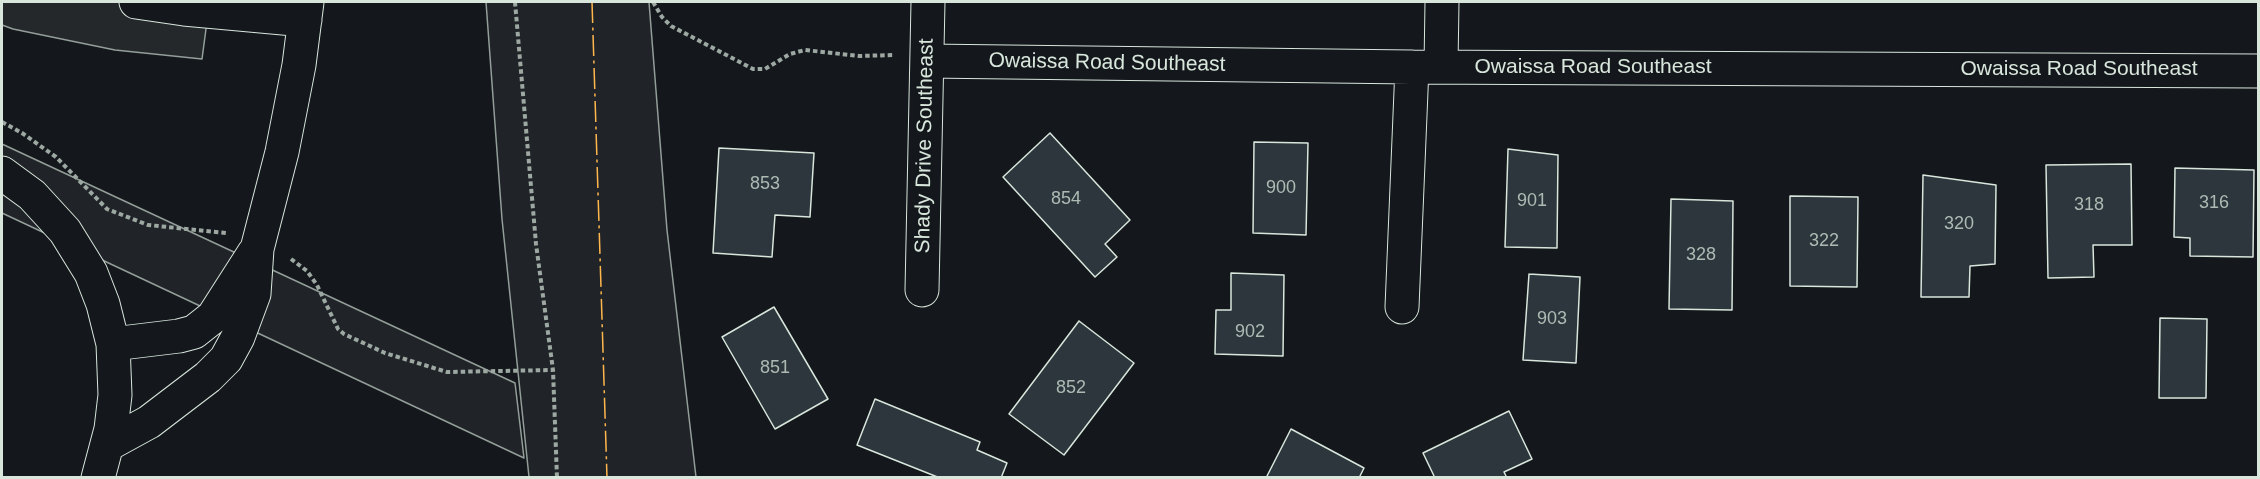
<!DOCTYPE html>
<style>
body{margin:0}
#map{position:relative;width:2260px;height:479px;overflow:hidden;background:#14181c;font-family:Arial,sans-serif}
canvas{display:block}
.frame{position:absolute;inset:0;border:3px solid #d8e6dc;pointer-events:none}
</style>
<div id="map">
<canvas width="2260" height="479"></canvas>
<div class="frame"></div>
</div>
<script>
const c = document.querySelector('canvas').getContext('2d');
c.lineJoin = 'round';
function fillPath(path, color) {
  c.fillStyle = color;
  c.fill(path, 'evenodd');
}
function poly(rows) {
  const path = new Path2D();
  for (const r of rows) {
    path.moveTo(r[0], r[1]);
    for (let i = 2; i < r.length; i += 2) path.lineTo(r[i], r[i + 1]);
  }
  return path;
}
function strokePath(path, color, width, dash) {
  c.strokeStyle = color;
  c.lineWidth = width;
  c.lineCap = dash ? 'butt' : 'round';
  c.setLineDash(dash || []);
  c.stroke(path);
}
function drawText(font, color, halo, rows, align = 'center') {
  c.font = font + ' Arial,sans-serif';
  c.lineWidth = 4.5;
  c.setLineDash([]);
  c.textBaseline = 'middle';
  c.strokeStyle = halo;
  c.fillStyle = color;
  for (const [text, x, y, turn = 0] of rows) {
    c.save();
    c.translate(x, y);
    c.rotate((+turn || 0) * Math.PI / 180);
    c.textAlign = isNaN(turn) ? turn : align;
    if (halo) c.strokeText(text, 0, 0);
    c.fillText(text, 0, 0);
    c.restore();
  }
}
const green = poly([
 [486,2,649,2,667,230,696,477,529,477,502,219,486,2],
 [2,144,515,383,524,458,2,213,2,144]
]);
const parking = poly([
 [2,2,216,2,206,29,202,59,115,50,13,29,2,25,2,2]
]);
const building = poly([
 [1050,133,1130,220,1105,244,1117,257,1095,277,1003,177,1050,133],
 [1254,142,1308,143,1306,235,1253,233,1254,142],
 [719,148,814,153,810,217,775,215,772,257,713,253,719,148],
 [1508,149,1558,155,1557,248,1505,247,1508,149],
 [2131,164,2132,245,2093,245,2094,277,2048,278,2046,165,2131,164],
 [2175,168,2254,170,2253,257,2190,256,2190,238,2174,237,2175,168],
 [1923,175,1996,185,1995,264,1970,266,1969,297,1921,297,1923,175],
 [1790,196,1858,197,1857,287,1790,286,1790,196],
 [1671,199,1733,201,1732,310,1669,309,1671,199],
 [1231,273,1284,275,1283,356,1215,354,1216,310,1231,310,1231,273],
 [1529,274,1580,277,1576,363,1523,360,1529,274],
 [774,307,828,399,775,429,722,337,774,307],
 [2160,318,2207,319,2206,398,2159,398,2160,318],
 [1079,321,1134,363,1064,455,1009,414,1079,321],
 [875,399,980,442,977,450,1007,463,1001,478,940,478,857,445,875,399],
 [1509,411,1532,459,1504,472,1507,478,1435,478,1423,453,1509,411],
 [1291,429,1364,468,1359,478,1266,478,1291,429]
]);
const path = poly([
 [515,2,536,244,553,370,557,478],
 [653,2,662,17,671,26,753,69,765,69,790,54,805,50,859,56,894,55],
 [2,122,22,133,56,157,107,209,148,225,226,233],
 [291,259,307,271,317,285,338,329,344,334,385,353,447,372,553,370]
]);
const minor = poly([
 [136,2,184,9,305,20],
 [927,61,1412,67,2258,71],
 [1441,66,1442,2],
 [2,173,32,195,65,231,91,273,103,304,113,344,115,395,111,429,98,478],
 [922,290,928,2],
 [1402,307,1412,67],
 [113,344,179,336,194,332,213,317,254,253],
 [107,445,149,422,208,377,226,359,238,337,254,294,257,249,282,152,299,65,307,2]
]);
const power = poly([
 [592,2,607,478]
]);
const numberNames = [
 ["853",765,184],
 ["900",1281,188],
 ["854",1066,199],
 ["901",1532,201],
 ["316",2214,203],
 ["318",2089,205],
 ["320",1959,224],
 ["322",1824,241],
 ["328",1701,255],
 ["903",1552,319],
 ["902",1250,332],
 ["851",775,368],
 ["852",1071,388]
];
const streetNames = [
 ["Owaissa Road Southeast",1107,63,1],
 ["Owaissa Road Southeast",1593,67],
 ["Owaissa Road Southeast",2079,69],
 ["Shady Drive Southeast",925,146,-89]
];
fillPath(green, '#202428');
strokePath(green, '#939e99', 1.5);
fillPath(parking, '#24282b');
strokePath(parking, '#939e99', 1.5);
fillPath(building, '#2c363c');
strokePath(building, '#d8e6dc', 1.5);
strokePath(minor, '#d8e6dc', 35);
strokePath(path, '#9da8a2', 4, [4.5, 3]);
strokePath(minor, '#14181c', 33);
strokePath(power, '#ffb74d', 1.5, [21, 4.5, 3, 4.5]);
drawText('18px', '#adbab4', null, numberNames);
drawText('21px', '#d8e6dc', '#14181c', streetNames);
</script>
